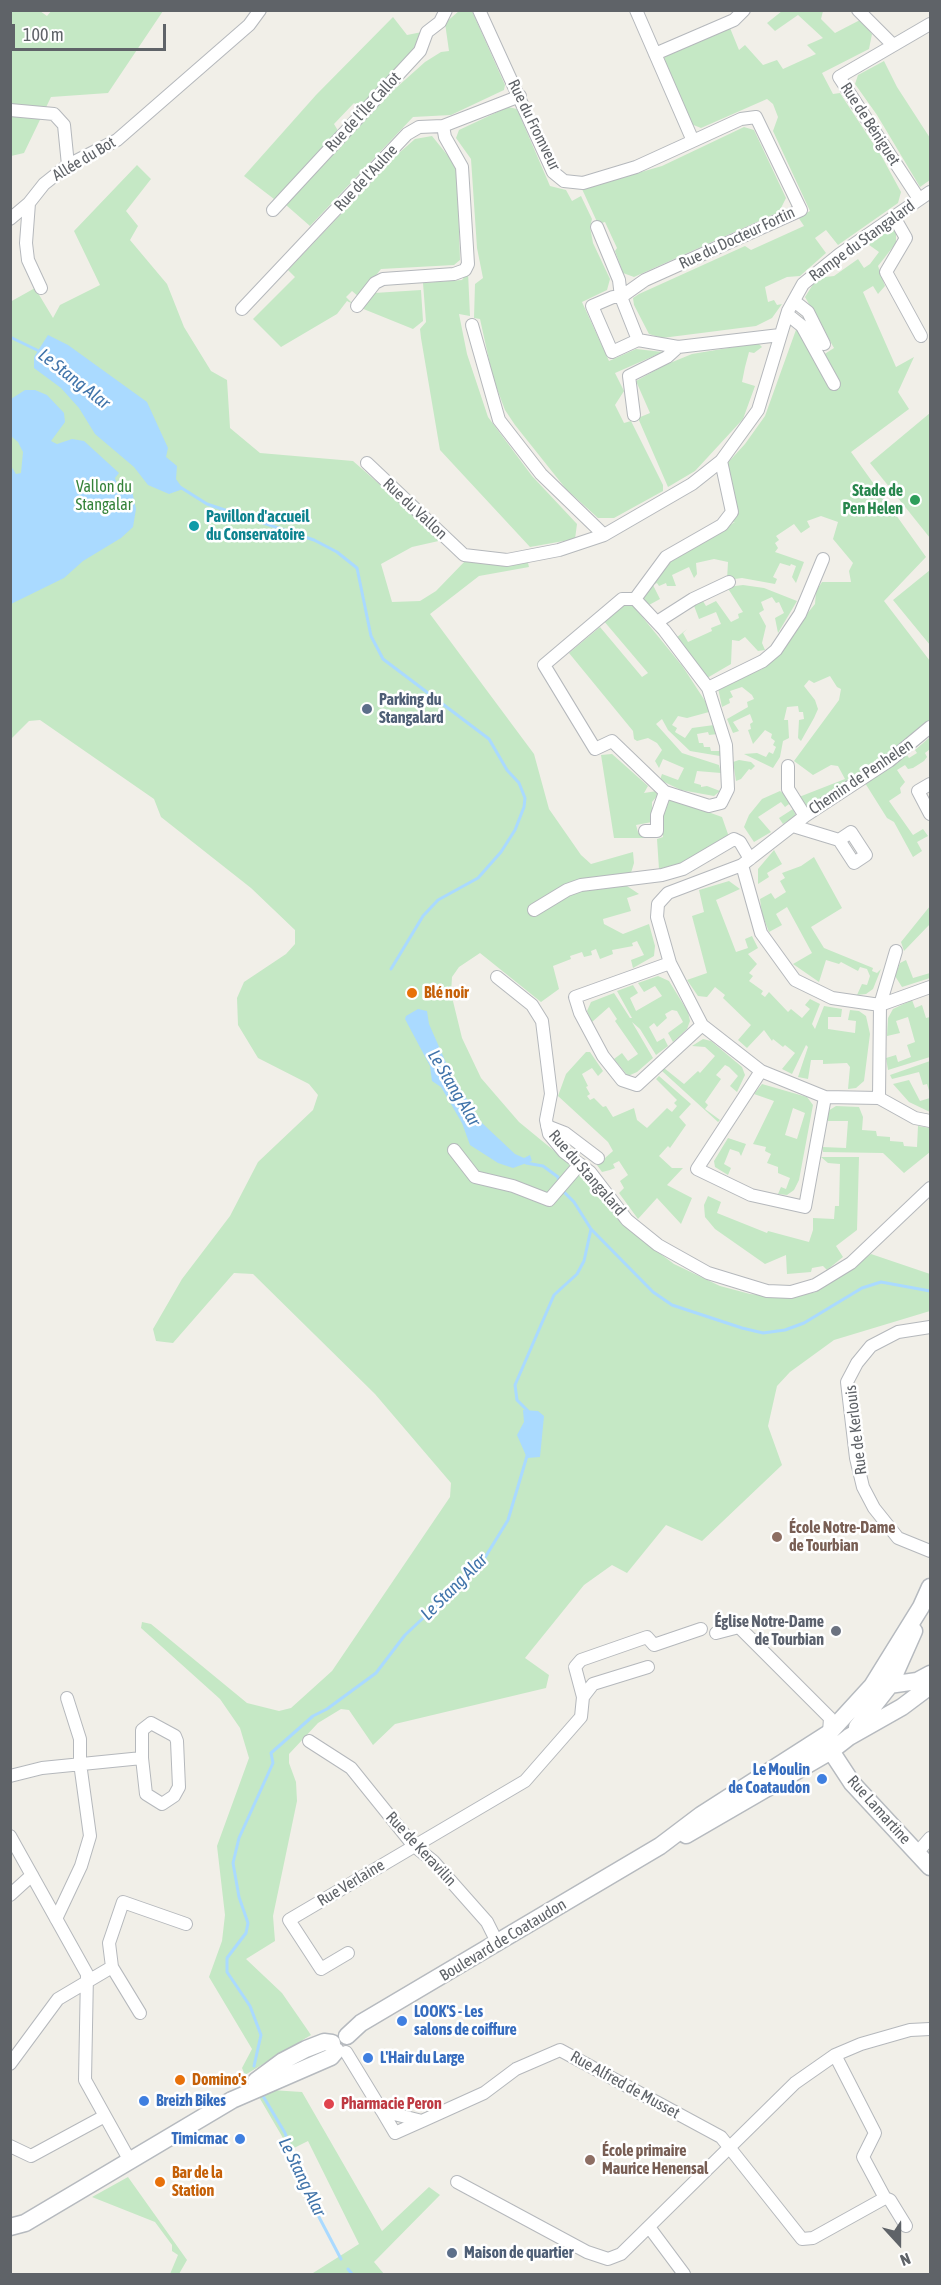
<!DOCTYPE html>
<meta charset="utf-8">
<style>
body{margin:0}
#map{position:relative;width:941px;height:2285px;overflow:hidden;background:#f1efe8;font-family:"Asap Condensed",sans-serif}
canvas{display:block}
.frame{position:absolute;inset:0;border:12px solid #5f6368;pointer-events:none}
.north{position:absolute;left:869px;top:2213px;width:60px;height:60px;-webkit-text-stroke:4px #fff;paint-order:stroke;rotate:159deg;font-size:16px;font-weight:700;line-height:24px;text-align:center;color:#5f6368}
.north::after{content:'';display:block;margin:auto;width:21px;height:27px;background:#5f6368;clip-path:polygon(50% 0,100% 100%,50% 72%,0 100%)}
.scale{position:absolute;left:12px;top:24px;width:154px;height:27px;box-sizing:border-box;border:3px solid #5f6368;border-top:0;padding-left:8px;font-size:18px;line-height:21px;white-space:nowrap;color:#5f6368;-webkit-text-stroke:4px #fff;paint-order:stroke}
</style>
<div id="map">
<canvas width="941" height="2285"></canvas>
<div class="frame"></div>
<div class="north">N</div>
<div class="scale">100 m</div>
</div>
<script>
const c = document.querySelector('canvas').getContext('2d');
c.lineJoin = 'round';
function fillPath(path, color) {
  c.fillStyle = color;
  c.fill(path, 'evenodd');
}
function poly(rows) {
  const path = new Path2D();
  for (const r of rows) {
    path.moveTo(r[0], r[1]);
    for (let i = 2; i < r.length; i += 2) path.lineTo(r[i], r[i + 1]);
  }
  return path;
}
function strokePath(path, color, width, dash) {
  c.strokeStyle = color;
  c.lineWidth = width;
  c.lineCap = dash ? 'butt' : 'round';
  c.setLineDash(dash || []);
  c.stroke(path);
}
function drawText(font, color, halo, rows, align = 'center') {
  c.font = font + ' "Asap Condensed",sans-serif';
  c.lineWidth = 5;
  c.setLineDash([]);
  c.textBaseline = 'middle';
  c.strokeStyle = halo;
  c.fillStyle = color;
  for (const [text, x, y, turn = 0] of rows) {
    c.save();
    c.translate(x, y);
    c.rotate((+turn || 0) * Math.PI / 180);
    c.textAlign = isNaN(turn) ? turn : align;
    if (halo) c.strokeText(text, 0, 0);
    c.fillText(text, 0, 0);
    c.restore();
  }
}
const green = poly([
 [52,10,163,11,108,93,51,97,24,153,11,156,11,11,40,11,47,16],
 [459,11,472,11,505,85,504,90,451,115,413,117,310,226,286,205,387,96,425,62,441,52,449,51,445,23],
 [782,11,823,11,821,19,835,33,860,20,872,34,869,49,822,73,833,94,840,93,882,157,901,192,898,203,838,245,826,230,815,238,826,253,800,276,787,277,765,287,768,302,774,300,777,305,782,304,772,318,756,326,662,338,649,334,634,305,633,298,639,294,745,246,751,250,804,226,798,217,810,211,773,131,778,117,773,104,767,99,701,128,691,124,663,63,665,56,730,28,739,50,745,45,763,65,777,60,783,69,816,54,807,45,823,38,798,15,775,31,767,23],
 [393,17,407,35,422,32,411,58,362,110,354,103,334,124,340,134,283,195,274,199,244,176,316,95],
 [884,61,897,87,930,138,930,180,920,187,877,115,855,84,858,75],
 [508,107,517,109,550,186,566,190,572,201,581,196,592,219,590,227,593,243,610,279,607,290,582,302,609,361,636,349,663,352,615,373,624,391,615,405,624,423,631,421,663,485,663,491,614,518,598,518,566,489,515,425,505,410,493,378,480,319,474,318,475,284,483,278,477,248,471,159,456,138,459,130],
 [744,127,754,130,786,198,779,212,634,277,623,273,615,251,617,248,605,222,598,224,582,189,662,166],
 [432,136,457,167,460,260,454,265,381,269,359,297,352,291,346,297,353,304,347,301,337,314,281,347,253,319,295,277,288,270,399,153,415,139],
 [137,165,151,179,126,211,138,226,130,240,167,284,184,327,211,371,227,380,230,428,260,453,353,461,443,540,412,547,381,564,392,602,420,601,436,591,468,558,527,559,529,567,479,576,430,614,534,754,549,809,581,855,591,864,633,852,634,863,627,886,639,894,627,898,631,911,603,919,604,924,623,934,649,924,655,946,654,956,633,968,631,960,644,955,637,941,632,943,633,946,612,950,613,954,600,959,596,949,591,951,592,955,584,957,582,952,570,956,571,959,553,966,559,989,541,1002,480,953,459,967,452,977,451,993,462,1038,481,1078,519,1122,591,1181,638,1237,674,1264,720,1286,750,1294,788,1298,816,1292,871,1254,930,1274,930,1311,834,1340,790,1372,777,1386,768,1426,782,1465,702,1541,666,1525,627,1573,612,1565,584,1585,525,1658,549,1675,546,1688,395,1724,373,1745,349,1710,341,1709,318,1723,289,1754,289,1763,296,1782,297,1801,273,1916,275,1941,246,1959,282,1993,311,2035,245,2075,242,2068,252,2049,209,1977,222,1941,225,1915,217,1846,249,1758,240,1728,220,1699,141,1628,142,1622,151,1624,247,1703,279,1711,291,1708,332,1671,450,1497,451,1483,375,1394,253,1274,234,1273,173,1343,156,1341,153,1329,182,1279,230,1216,258,1162,313,1110,318,1095,309,1084,258,1058,238,1025,237,998,244,982,286,954,295,944,295,930,251,888,161,817,154,799,40,720,29,721,11,739,10,302,35,288,53,318,60,305,100,285,74,231],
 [893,227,896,232,896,243,878,266,885,286,878,294,873,286,863,292,896,367,914,357,898,392,909,409,851,452,926,557,884,601,930,661,930,722,884,760,808,809,799,797,845,779,838,766,831,765,813,775,794,761,839,700,841,689,837,687,830,676,814,683,809,680,804,686,815,700,818,709,814,718,801,741,798,738,799,720,804,719,803,712,799,712,798,706,787,707,784,720,788,720,789,738,783,741,780,757,773,768,744,754,757,753,766,757,769,752,773,754,776,747,773,745,775,741,771,738,772,734,765,730,753,744,748,730,751,729,750,724,753,722,750,714,733,722,739,731,733,733,727,719,748,707,747,702,754,699,752,695,742,687,730,691,733,697,729,699,730,703,722,707,718,688,762,669,815,604,816,591,822,582,851,582,849,571,853,563,833,539,838,522,821,516,807,521,810,527,801,533,794,524,776,536,779,540,775,543,778,548,775,552,804,562,796,583,792,577,796,566,791,564,790,566,780,563,773,577,777,579,775,584,742,578,727,580,728,562,714,559,696,563,697,574,694,578,689,567,672,575,676,586,667,586,666,583,659,586,657,583,653,585,660,599,649,605,642,598,662,566,735,522,722,525,732,512,722,469,745,444,765,416,797,327,823,355,834,348,805,297,817,278,834,276,858,259,864,268,870,264,879,252,865,242],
 [468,272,470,316,459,314,467,354,488,417,532,476,577,524,575,539,530,547,440,450,421,338,420,329,426,322,423,283,462,280],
 [421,290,423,321,413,329,361,308,374,293],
 [758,343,762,347,754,353,749,352,745,367,742,382,755,386,743,419,695,471,668,487,638,418,650,413,636,381,665,365,692,354],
 [930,413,930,538,870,463],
 [930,570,930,645,893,600],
 [743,585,764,588,797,601,778,633,775,618,784,613,779,602,776,603,772,597,761,602,764,610,759,613,766,626,762,643,765,650,758,651,745,637,739,641,732,640,731,664,707,678,676,638,687,629,683,633,688,642,712,631,711,628,721,624,716,612,699,619,693,603,701,598,706,606,716,601,731,622,739,618,738,614,743,612,727,587],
 [626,603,631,603,683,667,709,707,709,712,687,718,678,716,672,725,677,728,675,732,685,738,692,728,714,725,718,734,709,735,708,732,697,734,699,743,703,743,704,747,710,747,711,751,720,751,720,756,690,751,668,730,662,719,656,724,682,753,719,765,721,773,697,771,694,783,701,785,701,787,707,786,720,791,714,796,681,790,660,780,662,774,678,780,684,768,663,759,659,768,655,761,662,750,657,743,648,738,637,741,634,739,633,731,569,653,600,627,642,677,648,673,603,620],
 [930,737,930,749,925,753,927,757,924,761,913,768,908,769,905,765,897,770,905,782,900,788,901,793,889,801,913,835,923,829,928,836,917,842,922,851,913,857,894,822,887,818,865,783,907,755,909,758,917,753,915,750],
 [612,754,648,786,644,793,657,791,658,795,652,802,652,822,636,825,638,832,646,838,614,838,601,755],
 [739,760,751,762,755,766,751,770,749,769,741,779,736,781,733,762],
 [780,791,788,797,796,816,783,824,779,818,793,809,789,804,785,807,781,802,758,817,771,832,754,842,744,827,749,815,762,799],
 [669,798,722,817,729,837,694,860,659,869,657,839,663,837,661,810],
 [774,850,782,864,767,873,769,877,758,884,758,869],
 [814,857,842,908,811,927,824,948,873,968,872,971,877,973,881,969,873,989,866,994,857,995,862,984,867,985,870,976,867,969,860,967,858,971,841,962,839,964,826,960,819,982,793,964,812,953,787,907,776,914,782,925,769,932,762,914,760,899,771,893,775,899,786,892,780,881,785,878,782,873,801,866],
 [729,881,740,889,716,900,736,952,748,948,745,939,752,936,758,948,748,954,757,964,749,973,753,976,749,981,763,991,761,994,765,997,769,992,788,1012,791,1009,802,1018,810,1009,805,1005,810,999,820,1004,812,1024,815,1029,824,1006,842,1009,841,1017,828,1017,828,1029,855,1033,856,1021,848,1020,850,1010,859,1011,866,1016,870,1034,864,1081,856,1088,848,1089,850,1067,847,1063,823,1064,823,1060,811,1060,808,1079,798,1077,808,1047,806,1045,792,1074,782,1069,795,1053,785,1045,783,1047,773,1039,772,1041,764,1030,747,1048,738,1040,751,1025,723,998,725,995,715,987,707,997,698,996,687,980,707,973,692,916,704,912,699,890],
 [930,906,930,924,904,951,901,942],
 [906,960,913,978,930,973,930,978,902,987,895,976,900,963],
 [658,976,669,981,688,1012,690,1021,687,1029,673,1042,668,1033,683,1022,677,1011,672,1010,665,1014,667,1018,657,1027,654,1023,649,1027,657,1042,664,1038,668,1046,656,1055,640,1029,632,1022,653,1058,637,1072,628,1076,614,1059,622,1053,628,1061,638,1054,615,1021,617,1019,609,1007,592,1022,587,1011,591,1002,614,993,630,1018,632,1018,617,991,633,985,638,993,630,998,636,1011,662,996,655,986,644,992,638,983],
 [912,1000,915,1008,922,1005,926,1018,930,1017,930,1057,888,1070,886,1058,896,1055,898,1062,911,1057,907,1045,915,1042,908,1017,896,1021,900,1033,887,1036,888,1018,893,1009],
 [703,1039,711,1041,742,1067,745,1075,737,1092,730,1086,738,1076,729,1067,725,1065,716,1075,721,1079,705,1102,708,1105,705,1109,720,1120,718,1122,662,1071,664,1068,684,1084,698,1071,700,1073,715,1056,705,1047,692,1046],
 [586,1052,590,1052,603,1071,598,1076,592,1068,582,1074,588,1086,586,1087,590,1094,587,1096,590,1100,594,1098,603,1107,606,1106,613,1117,634,1108,637,1120,647,1128,667,1108,672,1112,677,1106,674,1103,677,1100,656,1079,659,1076,691,1104,679,1117,686,1125,670,1148,668,1146,659,1156,672,1168,683,1168,667,1185,692,1198,681,1224,657,1198,638,1219,619,1193,624,1188,620,1181,628,1175,619,1161,613,1164,615,1168,610,1170,602,1172,597,1165,613,1151,608,1142,558,1096,566,1074],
 [930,1061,930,1094,927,1084,923,1085,919,1072,892,1079,890,1075],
 [909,1080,920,1101,930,1098,930,1112,909,1102,893,1084],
 [762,1084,807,1097,813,1105,799,1180,794,1190,787,1195,778,1194,781,1187,786,1189,790,1178,778,1173,778,1167,767,1163,771,1154,765,1151,766,1147,753,1144,774,1101,754,1094],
 [793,1108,805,1113,797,1139,785,1135],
 [836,1106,859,1107,863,1117,862,1130,876,1131,877,1136,890,1137,890,1141,903,1142,904,1146,917,1147,918,1126,930,1128,930,1152,904,1173,883,1153,823,1152,822,1147,846,1148,848,1121,828,1121,828,1111],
 [728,1138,746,1144,741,1156,739,1152,730,1149,724,1164,731,1168,728,1175,715,1167,714,1161],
 [821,1157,859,1157,857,1230,836,1246,843,1257,827,1270,823,1266,812,1268,811,1272,787,1274,786,1255,765,1264,715,1229,705,1217,704,1205,708,1196,721,1202,717,1213,767,1233,768,1231,809,1242,813,1230,813,1218,834,1219,835,1206,839,1206,840,1164,828,1163],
 [271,2090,302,2092,382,2231,429,2187,440,2195,374,2262,384,2274,313,2273,359,2244,308,2141,290,2150,259,2097],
 [128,2177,187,2260,179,2274,170,2274,178,2255,172,2251,172,2245,155,2222,92,2197]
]);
const water = poly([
 [48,335,68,345,147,402,168,448,166,457,177,466,176,479,183,489,169,494,148,485,134,467,95,434,79,408,61,388,34,368,34,357],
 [25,390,35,390,47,395,64,413,65,422,51,441,57,444,72,439,84,441,119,473,115,478,117,484,121,490,132,491,136,509,133,527,121,538,83,561,64,578,11,604,11,466,16,474,21,473,23,452,18,442,11,436,11,399],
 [418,1009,427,1011,429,1024,451,1074,482,1123,515,1154,524,1158,530,1155,532,1161,513,1168,498,1163,470,1145,462,1123,441,1087,432,1081,430,1066,405,1019,406,1016],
 [523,1410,538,1411,544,1416,540,1457,527,1458,517,1435,524,1422]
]);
const stream = poly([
 [10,337,41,352],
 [180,487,207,504,314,540,337,552,357,568,371,636,383,659,489,739,507,770,519,783,525,798,524,807,515,830,501,852,478,878,438,900,423,916,391,969],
 [526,1163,543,1166,558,1177,559,1183],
 [563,1191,574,1202,591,1229,653,1292,672,1305,742,1328,763,1333,785,1330,804,1323,862,1288,881,1282,930,1291],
 [528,1411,517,1400,515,1385,554,1295,577,1274,584,1261,591,1229],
 [254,2066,261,2035,250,2006,227,1972,227,1958,246,1933,248,1923,239,1897,233,1863,239,1838,273,1763,271,1753,313,1716,327,1709,376,1673,405,1635,481,1564,508,1520,527,1456],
 [263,2096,285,2133,309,2198,341,2259],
 [348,2269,352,2274]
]);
const street = poly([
 [479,10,553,172,564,181,583,183,636,167,693,141,636,10],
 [858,10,892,44],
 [655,54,734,20,744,10],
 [10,110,54,114,64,125,68,165],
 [693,141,741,119,756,117,801,210,645,280,621,297,638,340,678,347,780,335],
 [919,199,839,77,930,24],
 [29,203,26,243,28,260,41,288],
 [273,210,420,51,427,32,440,22,446,10],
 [894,217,906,238,886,272,921,336],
 [10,219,29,203,44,184,68,165,117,140,249,25,260,10],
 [597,227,619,280,621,297,613,297,592,306,612,352,638,340],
 [794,301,808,312,824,344],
 [357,306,375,283,383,279,454,274,465,270,468,264,462,167,445,137,443,126],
 [242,309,407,134,419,127,443,126,520,96],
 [787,314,802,326,834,384],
 [472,325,499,420,541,474,604,535],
 [634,415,629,376,667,357,678,347],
 [367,463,464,555,507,560,559,550,604,535,692,484,721,461,758,410,788,311,803,284,840,254,930,192],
 [635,599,622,599,544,665,595,749,612,741,665,792,709,806,721,803,728,789,726,745,708,688,664,630,635,599,666,557,722,525,732,512,721,461],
 [657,622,693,599,729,582],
 [708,688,763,661,776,650,800,614,823,559],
 [930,727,889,761,805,816,742,865,668,893,658,904,657,917,670,963,702,1025,761,1071,825,1097,879,1098,915,1118,930,1121],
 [788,766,788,789,805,816],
 [930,784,918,791,930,814],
 [793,826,839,840,854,863,866,855,851,832,839,840],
 [645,831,657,831,657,815,665,792],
 [742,865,761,933,795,980,832,998,880,1005,930,987],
 [534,910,567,890,581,885,662,875,683,869,734,839,740,842,750,859],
 [670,963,575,997,580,1013,603,1056,622,1080,637,1085,702,1025],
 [497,977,532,1005,542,1021,551,1094,546,1120,549,1134,564,1152,590,1172,627,1220,658,1245,708,1273,767,1291,791,1292,815,1285,851,1263,930,1188],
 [761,1071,697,1169,751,1195,805,1207,825,1097],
 [879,1098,880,1005,896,951],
 [547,1126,565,1133,598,1158],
 [454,1150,475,1177,513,1186,549,1200,580,1164],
 [930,1327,898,1332,871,1346,857,1363,847,1382,856,1458,863,1487,874,1508,898,1538,930,1551],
 [716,1633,739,1627,830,1718,829,1733],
 [583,1697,593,1684,648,1667],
 [151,1723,175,1736,177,1741,179,1787,174,1796,162,1804,146,1794,142,1758,142,1730,151,1723],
 [309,1741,351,1768,413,1845,433,1861,487,1922,497,1942],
 [10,1776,42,1768,142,1758],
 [10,1836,87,1974,85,2080,130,2161],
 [917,1853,930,1838],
 [10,1895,32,1875],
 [56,1919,81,1866,90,1836,80,1763,80,1739,67,1698],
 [348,1953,321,1969,289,1920,525,1781,581,1717,583,1697,575,1667,581,1660,647,1637,654,1645,701,1629],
 [112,1967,140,2013],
 [346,2052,382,2111,422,2121,484,2093,516,2069,560,2050,721,2137,802,2239,813,2238,885,2198,863,2157,875,2133,835,2055],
 [10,2064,58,1999,112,1967,109,1943,123,1902,186,1924],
 [382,2111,395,2133,422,2121],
 [10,2146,31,2156,103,2117],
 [457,2182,587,2252,608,2259,621,2254,795,2083,835,2055,861,2044,910,2030,930,2029],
 [885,2198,890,2200,906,2226],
 [649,2227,684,2274]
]);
const secondary = poly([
 [882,1686,917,1681,930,1674],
 [857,1727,890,1685,914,1631],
 [830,1740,831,1751,852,1783,930,1867],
 [686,1835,831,1751,849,1737,902,1707,930,1686],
 [347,2036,361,2023,660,1846,701,1815,829,1733,872,1686,921,1607,930,1587],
 [256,2081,283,2061,306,2049,324,2042,332,2043],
 [10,2227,25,2223,232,2100,331,2057,336,2051]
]);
const markers = [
 [915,500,6,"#2e9e5b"],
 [194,526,6,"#0f9aa8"],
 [367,709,6,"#5c6f8a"],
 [412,993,6,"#e8710a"],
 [777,1537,6,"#8d6e63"],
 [836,1631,6,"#6b7280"],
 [822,1779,6,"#3f7fe0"],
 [402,2021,6,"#3f7fe0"],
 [368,2058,6,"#3f7fe0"],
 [180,2080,6,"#e8710a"],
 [144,2101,6,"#3f7fe0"],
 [329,2104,6,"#e0444e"],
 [240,2139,6,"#3f7fe0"],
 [590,2160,6,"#8d6e63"],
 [160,2182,6,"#e8710a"],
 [452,2253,6,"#5c6f8a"]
];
const streetNames = [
 ["Rue de l'Île Callot",363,112,-47],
 ["Rue de Béniguet",870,124,57],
 ["Rue du Fromveur",534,125,64],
 ["Allée du Bot",84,159,-31],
 ["Rue de l'Aulne",366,178,-47],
 ["Rue du Docteur Fortin",737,238,-25],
 ["Rampe du Stangalard",862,241,-36],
 ["Rue du Vallon",415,509,43],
 ["Chemin de Penhelen",861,777,-34],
 ["Rue du Stangalard",587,1173,49],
 ["Rue de Kerlouis",856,1430,-97],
 ["Rue Lamartine",879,1810,48],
 ["Rue de Keravilin",421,1849,47],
 ["Rue Verlaine",351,1883,-31],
 ["Boulevard de Coataudon",503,1940,-31],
 ["Rue Alfred de Musset",625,2085,29]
];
const parkNames = [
 ["Vallon du",104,487],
 ["Stangalar",104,505]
];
const leisureNames = [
 ["Stade de",903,491],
 ["Pen Helen",903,509]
];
const cultureNames = [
 ["Pavillon d'accueil",206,517],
 ["du Conservatoire",206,535]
];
const serviceNames = [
 ["Parking du",379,700],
 ["Stangalard",379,718],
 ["Maison de quartier",464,2253]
];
const foodNames = [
 ["Blé noir",424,993],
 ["Domino's",192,2080],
 ["Bar de la",172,2173],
 ["Station",172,2191]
];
const educationNames = [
 ["École Notre-Dame",789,1528],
 ["de Tourbian",789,1546],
 ["École primaire",602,2151],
 ["Maurice Henensal",602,2169]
];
const worshipNames = [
 ["Église Notre-Dame",824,1622],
 ["de Tourbian",824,1640]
];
const shopNames = [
 ["Le Moulin",810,1770,"right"],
 ["de Coataudon",810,1788,"right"],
 ["LOOK'S - Les",414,2012],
 ["salons de coiffure",414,2030],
 ["L'Hair du Large",380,2058],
 ["Breizh Bikes",156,2101],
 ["Timicmac",228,2139,"right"]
];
const healthNames = [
 ["Pharmacie Peron",341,2104]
];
const waterNames = [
 ["Le Stang Alar",74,379,38],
 ["Le Stang Alar",454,1088,59],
 ["Le Stang Alar",454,1587,-45],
 ["Le Stang Alar",302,2177,64]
];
fillPath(green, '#c5e8c5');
fillPath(water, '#aadaff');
strokePath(stream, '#aadaff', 3);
strokePath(street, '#b5b8bc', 14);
strokePath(secondary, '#b6babf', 19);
strokePath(street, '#fff', 12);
strokePath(secondary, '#fff', 16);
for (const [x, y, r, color] of markers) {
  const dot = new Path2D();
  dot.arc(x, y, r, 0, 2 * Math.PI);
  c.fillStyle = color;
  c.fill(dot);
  strokePath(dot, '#fff', 2);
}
drawText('16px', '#5f6368', '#fff', streetNames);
drawText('16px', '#348238', '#fff', parkNames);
drawText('bold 16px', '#27864d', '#fff', leisureNames, 'right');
drawText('bold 16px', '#0d838f', '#fff', cultureNames, 'left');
drawText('bold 16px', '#4e5e75', '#fff', serviceNames, 'left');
drawText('bold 16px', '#c56008', '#fff', foodNames, 'left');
drawText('bold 16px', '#785e54', '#fff', educationNames, 'left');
drawText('bold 16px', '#5b616d', '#fff', worshipNames, 'right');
drawText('bold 16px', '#366cbe', '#fff', shopNames, 'left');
drawText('bold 16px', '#be3a42', '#fff', healthNames, 'left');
drawText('italic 18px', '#4174aa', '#fff', waterNames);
</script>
